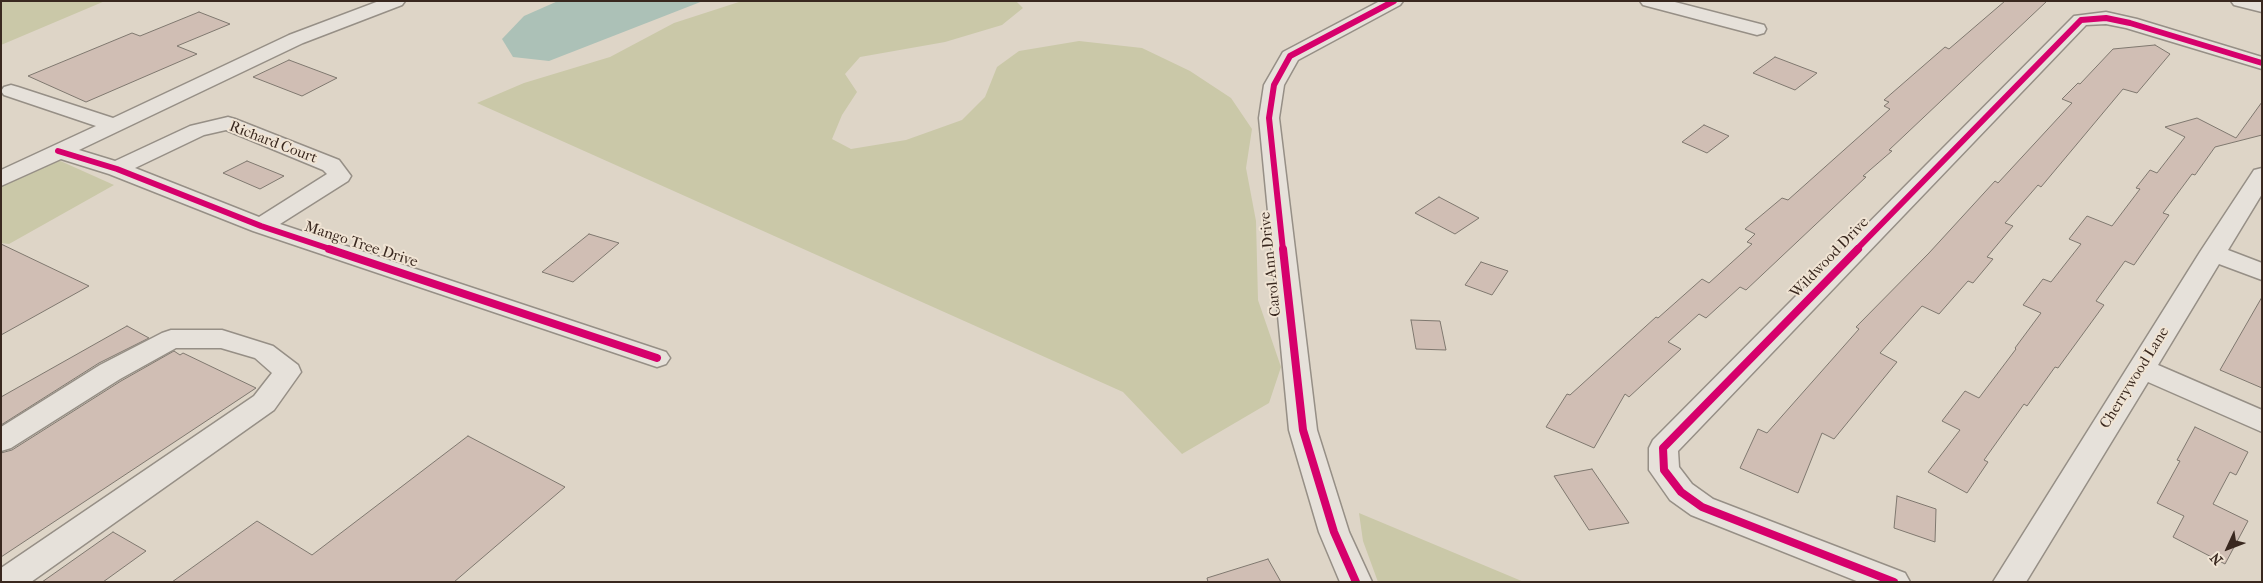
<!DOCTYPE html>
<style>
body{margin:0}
#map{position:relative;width:2263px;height:583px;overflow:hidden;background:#ded5c7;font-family:"IM FELL French Canon",serif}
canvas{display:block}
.frame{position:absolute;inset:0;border:2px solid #39281f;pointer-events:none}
.north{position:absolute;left:2203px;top:523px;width:50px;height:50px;-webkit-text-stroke:4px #f0e4d4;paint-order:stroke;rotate:227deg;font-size:14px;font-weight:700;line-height:20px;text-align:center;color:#39281f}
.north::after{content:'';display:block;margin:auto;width:18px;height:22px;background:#39281f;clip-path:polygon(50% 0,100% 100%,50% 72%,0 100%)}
</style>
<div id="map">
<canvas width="2263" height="583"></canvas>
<div class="frame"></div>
<div class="north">N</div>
</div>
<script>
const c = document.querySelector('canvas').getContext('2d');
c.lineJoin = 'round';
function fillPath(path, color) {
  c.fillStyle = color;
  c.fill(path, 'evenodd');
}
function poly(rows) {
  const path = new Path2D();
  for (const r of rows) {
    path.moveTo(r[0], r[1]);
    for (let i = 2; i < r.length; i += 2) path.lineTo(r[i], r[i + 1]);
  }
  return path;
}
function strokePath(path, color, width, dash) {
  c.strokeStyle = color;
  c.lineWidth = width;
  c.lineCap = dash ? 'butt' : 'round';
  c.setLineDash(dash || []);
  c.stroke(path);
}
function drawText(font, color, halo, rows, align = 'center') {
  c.font = font + ' "IM FELL French Canon",serif';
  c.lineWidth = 4;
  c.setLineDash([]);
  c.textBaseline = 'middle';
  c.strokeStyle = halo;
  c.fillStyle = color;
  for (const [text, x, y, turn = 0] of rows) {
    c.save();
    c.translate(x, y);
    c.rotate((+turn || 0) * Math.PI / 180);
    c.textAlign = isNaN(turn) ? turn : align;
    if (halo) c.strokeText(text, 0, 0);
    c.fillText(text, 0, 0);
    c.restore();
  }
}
const green = poly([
 [1,1,105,1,1,45],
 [742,1,1016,1,1023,8,1002,25,945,42,860,57,845,74,857,92,842,115,832,139,851,149,906,140,962,120,985,97,997,67,1019,51,1079,41,1142,48,1190,71,1231,98,1252,129,1246,168,1256,221,1258,300,1281,367,1269,403,1182,454,1123,392,477,103,524,83,610,57,674,23],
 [56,159,114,185,9,244,1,243,1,187],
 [1359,513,1524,582,1378,582,1363,541]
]);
const water = poly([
 [558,1,703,1,549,61,513,57,502,39,524,16]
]);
const building = poly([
 [2005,1,2047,1,1889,150,1892,151,1863,176,1866,177,1746,290,1740,287,1706,318,1699,314,1668,342,1681,349,1629,397,1625,394,1594,448,1546,427,1567,394,1570,395,1656,317,1658,318,1702,279,1709,283,1752,244,1747,242,1755,234,1745,229,1782,198,1788,200,1890,109,1884,106,1889,102,1884,100,1945,47,1949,49,2005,1],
 [199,12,230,24,177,46,197,54,86,102,28,76,132,33,140,36,199,12],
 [2155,45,2170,54,2137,93,2123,89,2041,187,2038,185,2005,223,2013,226,1987,257,1993,259,1973,283,1968,281,1939,314,1922,306,1880,353,1897,362,1834,439,1822,433,1798,493,1740,468,1758,429,1767,433,1859,329,1856,327,1929,253,1995,181,1998,183,2072,103,2062,99,2078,83,2080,84,2113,49,2155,45],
 [1775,57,1817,73,1795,90,1753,73,1775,57],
 [289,60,337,78,302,96,253,77,289,60],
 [2262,102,2262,135,2215,147,2195,175,2192,174,2163,213,2169,215,2134,265,2125,261,2096,301,2104,305,2058,368,2055,367,2027,406,2024,404,1984,460,1988,462,1967,493,1928,472,1960,430,1942,421,1965,391,1979,398,2016,349,2015,348,2041,313,2023,305,2043,279,2051,282,2081,244,2069,239,2087,216,2112,226,2140,189,2136,188,2150,170,2157,173,2185,137,2165,127,2197,118,2236,138,2262,102],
 [1704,125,1729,136,1707,153,1682,142,1704,125],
 [247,161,284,176,260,189,223,173,247,161],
 [1439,197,1479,218,1455,234,1415,213,1439,197],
 [589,234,619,243,573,282,542,272,589,234],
 [1,244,89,286,1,335,1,244],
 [1481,262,1508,271,1492,295,1465,285,1481,262],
 [2262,297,2262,388,2220,370,2262,297],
 [1411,320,1440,321,1446,350,1416,349,1411,320],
 [127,326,149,338,99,363,1,425,1,397,127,326],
 [174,351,180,355,183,353,256,388,1,557,1,453,12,450,121,381,174,351],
 [2195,427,2248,452,2236,475,2230,472,2213,504,2248,521,2225,564,2173,537,2184,516,2157,503,2180,461,2177,460,2195,427],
 [468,436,565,487,454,582,172,582,257,521,312,555,468,436],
 [1592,469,1629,523,1589,530,1554,476,1592,469],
 [1897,496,1936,509,1935,542,1894,528,1897,496],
 [113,532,146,551,103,582,42,582,113,532],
 [1268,559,1281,582,1208,582,1207,578,1268,559]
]);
const minor = poly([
 [379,1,405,1,402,5,303,43,79,150,115,161,190,126,228,117,235,119,339,160,351,176,348,181,280,224,666,352,670,358,666,364,657,367,648,364,253,231,109,174,61,159,1,186,1,170,96,126,4,95,1,91,4,87,11,85,18,87,113,118,289,35,379,1],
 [226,130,323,170,327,174,259,217,135,168,204,135,226,130],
 [1380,1,1403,1,1400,5,1298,60,1284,85,1279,118,1317,430,1349,532,1372,582,1340,582,1319,532,1289,430,1259,118,1264,85,1283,52,1380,1],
 [1640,1,1671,1,1764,25,1766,29,1764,33,1757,35,1643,5,1640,1],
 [2231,1,2262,1,2262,12,2234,5,2231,1],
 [2106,12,2137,19,2262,57,2262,69,2126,28,2106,24,2086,25,1678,451,1679,467,1692,484,1713,499,1905,573,1910,582,1859,582,1691,515,1670,500,1649,470,1649,448,1653,440,2074,16,2106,12],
 [2262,168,2262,194,2228,250,2262,263,2262,280,2219,264,2158,365,2262,410,2262,432,2148,382,2026,582,1993,582,2200,252,2254,170,2262,168],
 [171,330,222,330,273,346,298,365,301,372,274,410,31,582,1,582,1,568,254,396,272,373,255,358,221,348,176,348,120,379,11,448,1,451,1,427,100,365,162,333,171,330]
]);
const cyclewayFar1 = poly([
 [58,151,117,169,261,226,333,250],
 [1283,250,1269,118,1274,85,1290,56,1394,1],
 [1856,250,2081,20,2106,18,2130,23,2262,63]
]);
const cycleway = poly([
 [329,249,657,358],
 [1283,249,1303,430,1334,532,1356,582],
 [1858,249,1663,448,1664,470,1681,492,1702,507,1894,582]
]);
const streetNames = [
 ["Richard Court",273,143,21],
 ["Mango Tree Drive",361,245,18],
 ["Wildwood Drive",1830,258,-46],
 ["Carol Ann Drive",1271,264,-96],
 ["Cherrywood Lane",2135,378,-58]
];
fillPath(green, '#cac8a8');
fillPath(water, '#acc1b7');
fillPath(building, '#d0beb4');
strokePath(building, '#7f786f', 1);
strokePath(minor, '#968f86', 3);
fillPath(minor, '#e6e1da');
strokePath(cyclewayFar1, '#d6006c', 6);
strokePath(cycleway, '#d6006c', 8);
drawText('15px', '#39281f', '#f0e4d4', streetNames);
</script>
